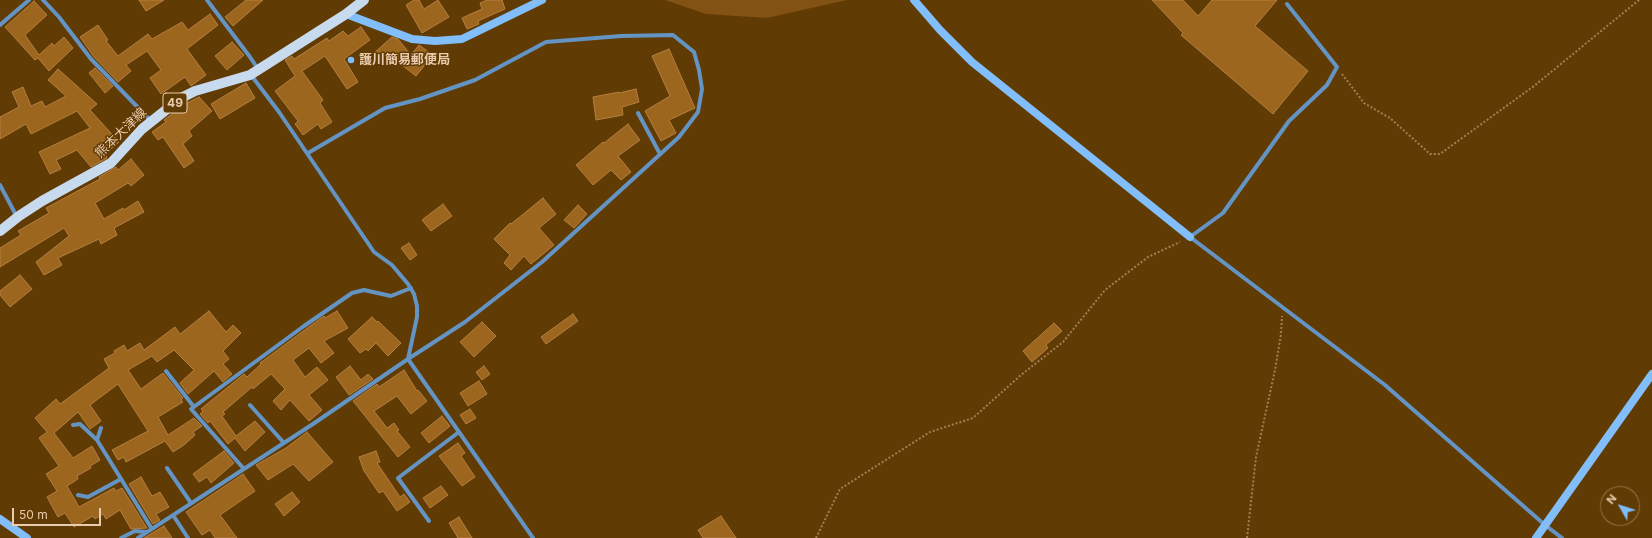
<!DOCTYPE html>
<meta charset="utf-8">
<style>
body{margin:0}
#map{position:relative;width:1652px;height:538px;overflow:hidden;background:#613b04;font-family:Inter,sans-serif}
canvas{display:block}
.north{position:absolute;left:1600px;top:486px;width:40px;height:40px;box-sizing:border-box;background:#613b04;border:1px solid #977548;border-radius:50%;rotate:309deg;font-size:11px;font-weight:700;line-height:16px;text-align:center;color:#e9ccae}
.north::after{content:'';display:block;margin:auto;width:14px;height:18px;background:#7fbdfa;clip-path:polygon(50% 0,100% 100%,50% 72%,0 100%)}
.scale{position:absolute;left:12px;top:508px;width:89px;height:18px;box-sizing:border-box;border:2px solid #e9ccae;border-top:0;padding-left:5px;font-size:12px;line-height:14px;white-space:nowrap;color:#e9ccae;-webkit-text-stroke:3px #613b04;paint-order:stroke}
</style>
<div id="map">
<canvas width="1652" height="538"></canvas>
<div class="north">N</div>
<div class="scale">50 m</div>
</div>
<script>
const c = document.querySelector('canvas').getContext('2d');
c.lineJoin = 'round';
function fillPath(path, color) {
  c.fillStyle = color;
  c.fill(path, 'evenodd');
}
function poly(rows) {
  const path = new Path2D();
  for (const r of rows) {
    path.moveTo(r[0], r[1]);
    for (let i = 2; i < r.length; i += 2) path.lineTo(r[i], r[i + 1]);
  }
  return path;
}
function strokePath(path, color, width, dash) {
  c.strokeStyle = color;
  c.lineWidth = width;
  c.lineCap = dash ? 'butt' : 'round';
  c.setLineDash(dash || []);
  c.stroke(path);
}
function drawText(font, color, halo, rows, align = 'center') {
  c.font = font + ' Inter,"Noto Sans JP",sans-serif';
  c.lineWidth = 3;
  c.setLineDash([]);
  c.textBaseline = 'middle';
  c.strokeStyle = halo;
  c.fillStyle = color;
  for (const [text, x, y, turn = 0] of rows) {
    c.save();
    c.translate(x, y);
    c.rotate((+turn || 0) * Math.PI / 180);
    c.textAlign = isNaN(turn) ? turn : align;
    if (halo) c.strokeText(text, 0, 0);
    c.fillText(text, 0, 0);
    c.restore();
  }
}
const green = poly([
 [665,0,847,0,767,18,706,14]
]);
const building = poly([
 [139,0,164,0,146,11,139,0],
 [246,0,263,0,233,26,225,17,246,0],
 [414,0,419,0,424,9,438,0,449,17,422,33,406,5,414,0],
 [487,0,502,0,505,9,478,21,479,24,467,29,462,18,482,9,480,3,487,0],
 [1152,0,1183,0,1198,16,1212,0,1277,0,1255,26,1308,71,1273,114,1181,35,1183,33,1152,0],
 [34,1,47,15,25,35,39,55,52,43,54,46,64,37,73,48,49,71,38,58,35,60,5,27,34,1],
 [210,14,218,25,187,49,206,75,191,86,185,77,161,94,150,78,161,70,147,51,126,65,131,71,118,82,94,57,80,37,98,25,108,40,106,41,118,56,148,34,152,39,182,22,188,30,210,14],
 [361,27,370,40,344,59,358,82,347,89,325,56,302,71,323,100,320,103,332,122,321,129,318,124,303,135,295,124,298,121,275,91,295,76,285,60,292,56,294,59,327,38,329,41,343,31,348,36,361,27],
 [392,37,398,39,411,55,419,45,433,55,416,76,394,59,383,66,374,53,392,37],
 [232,42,244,55,227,70,215,56,232,42],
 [669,49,695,108,669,120,676,133,661,141,645,111,670,96,652,56,669,49],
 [95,68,113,86,105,93,89,73,95,68],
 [58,69,97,104,90,110,119,142,105,154,107,158,91,167,77,150,56,160,61,169,50,174,39,152,90,128,77,111,31,134,26,124,0,139,0,117,19,107,12,92,23,87,31,106,42,101,45,107,66,96,48,80,58,69],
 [246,83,255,98,220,119,211,104,246,83],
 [636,89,639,102,622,107,623,115,596,120,593,97,619,92,619,93,636,89],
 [199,97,212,111,189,131,192,136,183,144,194,161,184,168,163,137,158,140,152,132,166,122,164,120,185,104,199,97],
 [628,124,640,140,618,156,631,172,621,180,611,170,593,185,576,165,603,142,604,143,628,124],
 [131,159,144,175,131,186,128,183,95,203,104,219,123,208,124,210,138,201,144,212,114,228,117,235,101,244,99,239,58,258,62,265,44,275,36,262,69,236,64,228,0,267,0,248,21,235,18,231,49,213,46,208,100,179,99,177,116,167,118,170,131,159],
 [543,198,556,214,539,228,554,245,531,264,524,256,511,270,504,263,510,255,494,239,510,223,511,224,543,198],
 [443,204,452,216,431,231,422,220,443,204],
 [578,205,587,214,574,228,564,220,578,205],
 [409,243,417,255,410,260,401,248,409,243],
 [20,275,32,289,10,307,0,295,0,291,20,275],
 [209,311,226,332,233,325,241,333,223,351,229,359,223,364,232,374,223,382,214,371,188,394,180,383,194,370,174,350,157,362,152,356,128,370,141,389,163,373,183,398,181,400,183,402,158,417,168,435,194,418,202,426,193,432,195,435,184,445,173,452,165,441,126,462,124,457,118,460,112,450,148,431,118,384,90,405,101,421,90,429,78,412,54,433,73,458,92,446,100,460,90,466,91,468,77,476,78,479,67,486,79,507,114,488,116,491,122,488,147,528,131,529,120,510,106,519,103,514,95,519,93,516,74,527,65,513,58,517,47,497,57,491,46,474,59,466,39,438,47,432,35,418,56,399,60,404,109,368,104,359,115,353,114,351,124,345,127,351,140,343,144,350,175,327,180,334,209,311],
 [337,311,348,328,324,341,334,353,321,363,309,348,293,360,305,377,317,367,328,380,309,395,322,410,309,421,290,400,281,410,273,401,285,389,271,374,253,389,252,387,223,412,225,414,222,416,236,436,255,421,265,432,245,451,235,438,228,444,210,421,208,423,200,414,203,411,201,409,244,374,247,377,261,364,260,363,306,329,324,316,325,318,337,311],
 [573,314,578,321,546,344,541,337,573,314],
 [372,317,377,322,378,321,401,343,388,356,376,343,368,351,366,349,360,353,348,339,372,317],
 [482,322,496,336,474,357,460,342,482,322],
 [1054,323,1062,331,1046,345,1048,348,1032,362,1023,351,1054,323],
 [350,366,361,380,368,374,373,379,349,395,336,377,350,366],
 [484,366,490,374,482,380,476,372,484,366],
 [404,370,417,391,418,390,427,401,411,414,397,396,374,411,387,428,394,423,399,430,397,431,410,447,398,457,353,401,377,384,379,387,404,370],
 [479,381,487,394,468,406,460,393,479,381],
 [470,409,476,418,466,424,460,415,470,409],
 [442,416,450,426,429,443,421,433,442,416],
 [307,432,333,462,309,481,293,464,268,480,256,465,286,448,307,432],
 [458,443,465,453,461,456,475,477,462,486,439,456,458,443],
 [224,451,234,463,211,483,207,477,199,482,193,474,224,451],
 [376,451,380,462,377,463,400,497,404,494,410,502,397,511,383,491,379,493,364,471,359,457,376,451],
 [243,474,255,491,220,515,237,538,215,538,210,530,202,535,186,512,243,474],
 [141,477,152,496,160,492,169,507,156,514,160,520,153,524,129,484,141,477],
 [441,486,448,495,430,508,423,498,441,486],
 [292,492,300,502,284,516,275,504,292,492],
 [721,516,736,538,703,538,698,530,721,516],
 [459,517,472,538,458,538,449,523,459,517],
 [164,526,172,538,144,538,164,526]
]);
const path = poly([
 [1342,74,1364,103,1390,118,1430,154,1440,154,1534,86,1639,0],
 [816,538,840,489,930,432,973,418,1021,375,1063,342,1105,290,1148,257,1180,242],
 [1247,538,1256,457,1275,370,1281,334,1282,316]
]);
const street = poly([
 [43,0,59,17,91,59,151,121],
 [207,0,250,57,258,69],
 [1287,4,1337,67,1327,85,1289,121,1223,213,1190,237,1385,385,1545,525,1562,538],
 [0,25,29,0],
 [251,75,279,112,374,252,392,265,408,284,414,294,417,306,417,317,408,359,533,538],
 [638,113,660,154],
 [0,185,17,217],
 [166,371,194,407],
 [250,405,284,443],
 [73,425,80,424,97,440],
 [101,428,97,440,152,529],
 [167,468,191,503],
 [244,469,191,409,304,326,352,293,364,290,391,296,411,288],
 [78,495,88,497,121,479],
 [173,515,188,538],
 [429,521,398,478,459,432],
 [121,538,135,531,147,532],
 [138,538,313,424,408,359,465,322,542,262,679,137,698,112,702,89,699,70,694,52,673,35,621,36,546,42,475,80,420,99,385,108,308,153]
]);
const secondary = poly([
 [914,0,940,30,972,62,1190,237],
 [346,14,412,39,435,41,462,39,542,0],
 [0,519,27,538],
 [1536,538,1652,374]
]);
const primary = poly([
 [0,231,19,216,42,201,111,163,142,129,181,98,195,91,250,75,346,14,364,0]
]);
const markers = [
 [351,60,4,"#7fbdfa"]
];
const shields = [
 [175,103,24]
];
const shieldNames = [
 ["49",175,103]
];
const poiNames = [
 ["護川簡易郵便局",359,60]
];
const streetNames = [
 ["熊本大津線",121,133,-44]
];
fillPath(green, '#815213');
fillPath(building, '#9c661e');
strokePath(building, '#b47f41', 1);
strokePath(path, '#a07f53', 2, [2, 2]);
strokePath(street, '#6394c3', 4);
strokePath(secondary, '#81befa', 8);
strokePath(primary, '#c8dbee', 10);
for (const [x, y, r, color] of markers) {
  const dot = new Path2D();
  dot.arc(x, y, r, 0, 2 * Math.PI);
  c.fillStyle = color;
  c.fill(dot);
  strokePath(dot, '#613b04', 1.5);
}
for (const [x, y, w] of shields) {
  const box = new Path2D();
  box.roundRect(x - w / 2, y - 10, w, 20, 3);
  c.fillStyle = '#613b04';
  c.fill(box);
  strokePath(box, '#e9ccae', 1);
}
drawText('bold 12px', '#e9ccae', null, shieldNames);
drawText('bold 13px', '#e9ccae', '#613b04', poiNames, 'left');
drawText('13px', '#e9ccae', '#613b04', streetNames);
</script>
